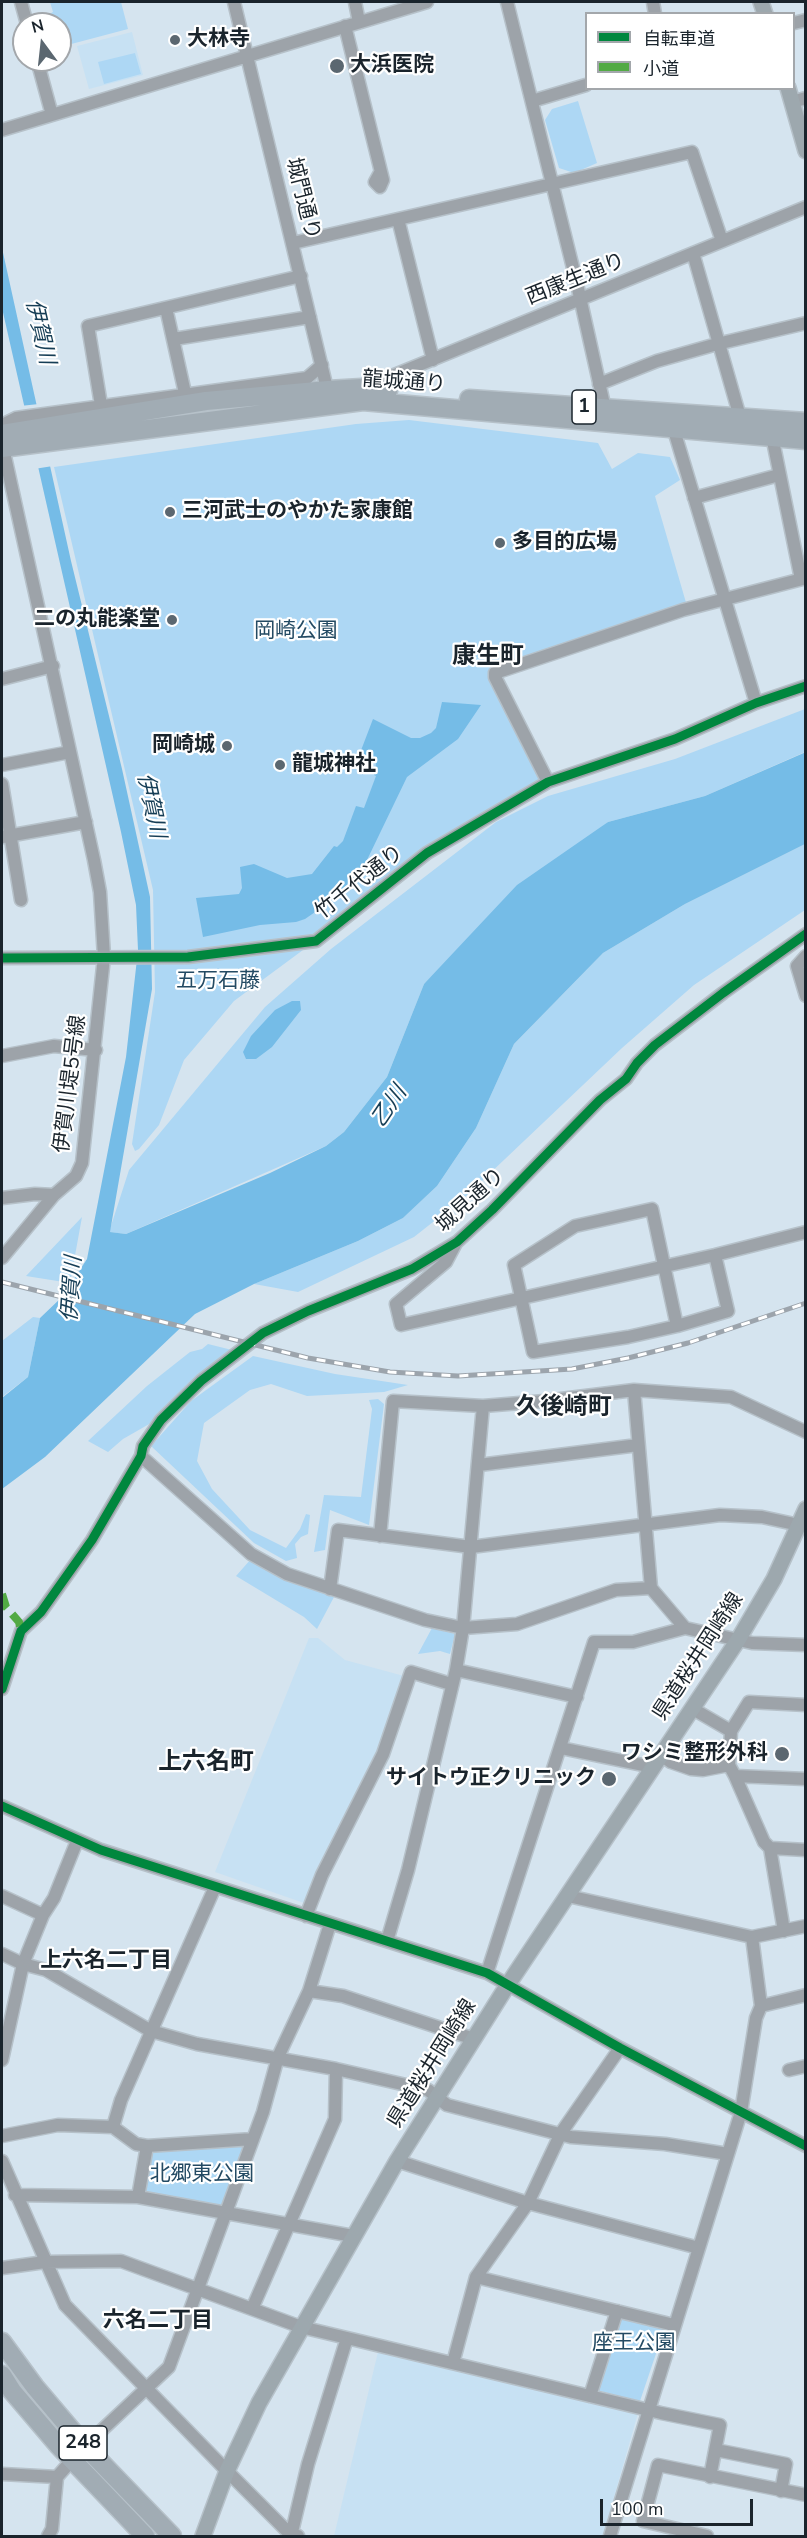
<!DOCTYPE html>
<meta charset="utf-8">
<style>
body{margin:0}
#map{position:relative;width:807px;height:2538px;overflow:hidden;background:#d5e4ef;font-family:"Nunito Sans","Noto Sans JP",sans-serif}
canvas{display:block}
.frame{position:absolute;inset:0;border:3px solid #1a242c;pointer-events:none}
.legend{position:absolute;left:585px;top:12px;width:210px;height:78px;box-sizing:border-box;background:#fff;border:2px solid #a3a7ab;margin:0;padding:8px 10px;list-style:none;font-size:18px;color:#1a242c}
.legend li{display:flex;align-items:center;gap:12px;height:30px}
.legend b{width:30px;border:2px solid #a3a7ab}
.north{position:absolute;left:12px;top:12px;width:60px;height:60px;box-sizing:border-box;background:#fff;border:2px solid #a3a7ab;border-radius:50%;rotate:345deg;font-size:16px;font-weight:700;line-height:24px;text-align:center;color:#1a242c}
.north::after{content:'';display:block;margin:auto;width:21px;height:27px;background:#5b6770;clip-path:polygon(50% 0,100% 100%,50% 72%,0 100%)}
.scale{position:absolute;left:600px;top:2499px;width:153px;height:27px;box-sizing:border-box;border:3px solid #1a242c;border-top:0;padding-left:8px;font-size:18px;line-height:21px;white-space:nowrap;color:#1a242c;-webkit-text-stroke:4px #fff;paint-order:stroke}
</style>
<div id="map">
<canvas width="807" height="2538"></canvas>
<div class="frame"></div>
<ul class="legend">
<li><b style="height:8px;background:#00873e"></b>自転車道</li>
<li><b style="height:8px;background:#52aa44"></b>小道</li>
</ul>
<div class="north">N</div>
<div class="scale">100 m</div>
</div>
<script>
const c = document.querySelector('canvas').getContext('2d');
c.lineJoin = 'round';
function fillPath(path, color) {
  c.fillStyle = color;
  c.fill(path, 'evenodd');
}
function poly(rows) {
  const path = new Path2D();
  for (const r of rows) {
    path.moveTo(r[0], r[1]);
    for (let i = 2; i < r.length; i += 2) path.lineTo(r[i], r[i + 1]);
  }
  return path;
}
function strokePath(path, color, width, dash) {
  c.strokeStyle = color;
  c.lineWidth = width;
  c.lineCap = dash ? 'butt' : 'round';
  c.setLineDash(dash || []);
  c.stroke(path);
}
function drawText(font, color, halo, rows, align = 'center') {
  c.font = font + ' "Nunito Sans","Noto Sans JP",sans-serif';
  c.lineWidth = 4.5;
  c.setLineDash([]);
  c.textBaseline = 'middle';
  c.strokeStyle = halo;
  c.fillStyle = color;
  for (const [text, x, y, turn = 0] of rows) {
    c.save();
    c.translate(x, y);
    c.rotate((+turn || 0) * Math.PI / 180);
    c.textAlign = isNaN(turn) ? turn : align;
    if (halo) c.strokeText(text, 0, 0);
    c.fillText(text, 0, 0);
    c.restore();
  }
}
const built = poly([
 [132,32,143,75,89,89,77,46],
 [309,1638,318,1638,345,1660,404,1676,379,1747,304,1903,215,1872],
 [378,2352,638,2413,603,2536,334,2536]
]);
const green = poly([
 [50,2,121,2,128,29,60,47,60,24,49,24,47,15,53,12],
 [135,53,141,74,104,84,98,62],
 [578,101,597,163,574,173,559,168,545,120,552,109],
 [409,420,598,443,612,469,638,453,670,457,680,480,655,496,687,606,497,667,540,780,432,842,410,859,381,887,315,937,303,950,234,1001,184,1060,159,1125,139,1149,135,1151,132,1144,155,992,153,890,54,467,356,424],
 [805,709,805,752,705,796,608,822,424,984,387,1077,344,1132,326,1146,126,1234,109,1232,129,1170,265,1007,331,949,496,822,548,796,675,759],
 [805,844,805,910,694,985,622,1048,466,1196,414,1237,298,1292,254,1284,358,1241,403,1218,437,1186,476,1128,514,1044,603,953,685,904],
 [82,1217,70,1283,26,1276],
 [33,1317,40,1318,28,1377,2,1397,2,1341],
 [208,1344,232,1350,190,1384,151,1423,123,1439,108,1452,88,1441,147,1386,190,1352,202,1349],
 [253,1356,335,1374,408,1385,384,1392,307,1396,271,1384,250,1390,204,1423,197,1461,212,1489,250,1530,286,1548,300,1529,306,1514,310,1515,308,1534,301,1537,295,1544,297,1558,286,1561,254,1543,151,1446,191,1401],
 [378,1399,384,1404,369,1525,330,1510,325,1550,314,1552,324,1495,361,1497,372,1409,369,1400],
 [251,1559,283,1579,334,1597,317,1629,304,1617,236,1576],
 [432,1628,455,1634,450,1654,440,1651,418,1654],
 [241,2145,244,2148,221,2207,143,2192,151,2150],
 [623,2317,665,2327,640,2401,596,2390,618,2320]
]);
const water = poly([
 [2,248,71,561,122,769,150,897,152,989,110,1232,126,1234,270,1173,326,1146,344,1132,387,1077,424,984,517,885,608,822,705,796,806,752,805,844,685,904,603,953,514,1044,476,1128,437,1186,403,1218,358,1241,254,1284,195,1314,45,1457,2,1489,2,1398,28,1377,40,1318,62,1297,87,1259,126,1057,138,950,136,905,121,832,2,308],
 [442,702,481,705,458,739,407,777,367,860,350,888,305,919,296,922,260,925,203,937,196,898,239,894,242,888,240,867,254,864,287,878,312,874,334,846,337,847,343,841,356,806,364,808,376,776,374,775,376,764,374,758,360,753,373,719,411,738,420,738,431,733,436,728],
 [292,1001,300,1001,301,1010,272,1047,256,1059,246,1059,243,1052,251,1036,275,1010]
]);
const pier = poly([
 [39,404,53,466,34,469,20,406]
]);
const minor = poly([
 [21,2,27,24],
 [234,2,329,397],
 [355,2,359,22],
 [507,2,577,284,605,409],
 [653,2,655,14],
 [794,23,806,20],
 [345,26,383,180,380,187,375,182,380,173],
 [37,60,52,115],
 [532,101,586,85],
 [792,102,806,98],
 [2,130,427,2],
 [398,219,433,360],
 [293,243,692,152,722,241],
 [693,253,740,417],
 [166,308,185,393,192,396],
 [174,339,310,317],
 [599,384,657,361,717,344,806,323],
 [365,387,806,207],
 [101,405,88,326,301,276],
 [673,427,756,703],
 [2,432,6,423,16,418,307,378,322,365],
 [772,436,801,579],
 [2,443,94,860,100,892,104,957,82,1163,76,1176,54,1195,2,1258],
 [694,498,779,475],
 [2,679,53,666],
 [2,765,70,752],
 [548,782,495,677,495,673,683,610,806,578],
 [2,784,21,900],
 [2,837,86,822],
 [806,956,797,966,806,996],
 [2,958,188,957,316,941,427,853,548,782,675,739,756,703,806,686],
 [2,1056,54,1046,96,1050],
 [2,1198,35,1194,54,1195],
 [456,1243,446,1262,396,1304,401,1325,715,1255,806,1232],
 [677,1326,652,1209,575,1226,514,1265,533,1352,628,1337,677,1326,728,1311,715,1255],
 [483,1406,545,1401,634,1390],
 [141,1456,251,1554,287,1574,425,1620,463,1628,517,1624,616,1590,651,1588],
 [479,1465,638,1445],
 [380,1536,393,1401,483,1406,463,1628,456,1670,408,1870,387,1941],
 [330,1589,338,1530,471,1547,720,1515,762,1517,799,1525],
 [685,1628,651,1588,634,1390,731,1397,806,1432],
 [456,1670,577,1697],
 [2,1689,21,1631,41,1612,92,1540,141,1456,143,1446,161,1420,201,1381,263,1333,308,1311,412,1269,457,1242,492,1210,600,1100,626,1079,637,1063,655,1045,723,993,806,934],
 [693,1709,731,1731,729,1765,735,1776,806,1779],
 [731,1731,749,1702,806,1705],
 [561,1748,652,1767],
 [661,1755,671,1762,691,1769,703,1770,729,1765],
 [735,1776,764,1842,770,1848,806,1850],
 [2,1806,101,1850,487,1973,620,2048,806,2146],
 [770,1848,784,1931],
 [2,1896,43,1915],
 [568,1896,752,1937,806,1926],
 [306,1916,322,1875,383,1754,411,1672,451,1684],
 [2,1954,23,1964,46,1970,151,2031,197,2044,336,2069,428,2090,447,2105,571,2137,665,2144,728,2154],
 [487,1973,594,1642,633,1642,685,1628,752,1643,806,1645],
 [309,1991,343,1996,474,2039],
 [761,2006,806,1995],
 [2,2060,23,1964,43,1915,54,1898,77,1841],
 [789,2070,806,2066],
 [113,2127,121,2100,215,1887],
 [2,2136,58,2125,113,2127,136,2144,147,2146,253,2139],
 [2,2161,65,2305,227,2471,291,2535,298,2536],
 [397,2161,528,2203,699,2248],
 [15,2195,138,2197,353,2236],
 [138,2197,147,2146],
 [2,2268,45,2262,121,2261,301,2327,661,2413,720,2425,710,2477],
 [476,2277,674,2325],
 [252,2309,335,2119,336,2069],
 [453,2363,476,2277,528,2203,561,2133,620,2048],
 [590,2396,617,2311],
 [85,2446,169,2367,263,2112,278,2057,309,1991,330,1924],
 [716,2450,786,2464,781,2491],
 [2,2474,57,2477],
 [48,2536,52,2529,57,2477,72,2460],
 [291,2536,308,2464,347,2338],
 [610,2536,741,2112,756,2018,761,2006,752,1937],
 [707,2536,643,2521,658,2465,806,2495]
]);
const major = poly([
 [761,2,765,14],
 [788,88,806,151],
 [203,2536,227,2471,259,2403,397,2161,507,1986,738,1640,774,1579,806,1509]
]);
const highway = poly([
 [469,399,806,422],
 [2,434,206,401,328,390,362,388,388,391],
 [2,448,363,401,806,440],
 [2,2342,35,2387,85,2446,172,2536],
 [2,2375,12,2391,58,2445,145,2536]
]);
const rail = poly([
 [2,1282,308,1358,390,1372,458,1376,572,1369,628,1358,688,1343,806,1303]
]);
const quiet = poly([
 [2,1594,6,1607,19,1622,21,1631]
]);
const cycleway = poly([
 [2,958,188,957,316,941,427,853,548,782,675,739,756,703,806,686],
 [2,1689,21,1631,41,1612,92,1540,141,1456,143,1446,161,1420,201,1381,263,1333,308,1311,412,1269,457,1242,492,1210,600,1100,626,1079,637,1063,655,1045,723,993,806,934],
 [2,1806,101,1850,487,1973,620,2048,806,2146]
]);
const markers = [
 [175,40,6,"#5b6770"],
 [337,66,8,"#5b6770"],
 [170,512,6,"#5b6770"],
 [500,543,6,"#5b6770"],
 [172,620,6,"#5b6770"],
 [227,746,6,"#5b6770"],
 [280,765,6,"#5b6770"],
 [782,1754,8,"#5b6770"],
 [609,1779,8,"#5b6770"]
];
const shields = [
 [584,407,24],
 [83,2443,48]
];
const shieldNames = [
 ["1",584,407],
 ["248",83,2443]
];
const poiNames = [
 ["大林寺",187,40],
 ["大浜医院",350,66],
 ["三河武士のやかた家康館",182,512],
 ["多目的広場",512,543],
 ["二の丸能楽堂",160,620,"right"],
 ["岡崎城",215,746,"right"],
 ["龍城神社",292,765],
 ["ワシミ整形外科",768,1754,"right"],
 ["サイトウ正クリニック",596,1779,"right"]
];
const streetNames = [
 ["城門通り",302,199,76],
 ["西康生通り",576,280,-22],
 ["龍城通り",404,383,4],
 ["竹千代通り",360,883,-38],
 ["伊賀川堤5号線",71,1084,-83],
 ["城見通り",471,1201,-42],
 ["県道桜井岡崎線",699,1657,-57],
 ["県道桜井岡崎線",433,2064,-58]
];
const parkNames = [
 ["岡崎公園",296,632],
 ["五万石藤",218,982],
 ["北郷東公園",202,2175],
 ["座王公園",634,2344]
];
const waterNames = [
 ["伊賀川",39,332,77],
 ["伊賀川",150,806,78],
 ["乙川",390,1107,-56],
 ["伊賀川",73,1289,-86]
];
const neighbourhoodNames = [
 ["上六名二丁目",106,1962],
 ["六名二丁目",158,2322]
];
const quarterNames = [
 ["康生町",488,657],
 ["久後崎町",564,1408],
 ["上六名町",206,1763]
];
fillPath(built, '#c7e1f3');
fillPath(green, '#add7f4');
fillPath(water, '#75bce7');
fillPath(pier, '#d5e4ef');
strokePath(minor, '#b6c1c9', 15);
strokePath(major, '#b6c1c9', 18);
strokePath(highway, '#b6c1c9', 21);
strokePath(minor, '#9da3a9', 12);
strokePath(major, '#9da8ae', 15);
strokePath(highway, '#a1acb4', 18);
strokePath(rail, '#9ca4ac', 5);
strokePath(rail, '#fff', 3, [9]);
strokePath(quiet, '#52aa44', 8, [15, 8]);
strokePath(cycleway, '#00873e', 9);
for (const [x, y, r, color] of markers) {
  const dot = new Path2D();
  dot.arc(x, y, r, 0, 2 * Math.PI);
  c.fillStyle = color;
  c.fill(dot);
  strokePath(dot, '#fff', 2);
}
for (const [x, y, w] of shields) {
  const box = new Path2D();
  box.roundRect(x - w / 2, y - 17, w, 34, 4.5);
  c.fillStyle = '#fff';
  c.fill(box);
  strokePath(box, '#1a242c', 1.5);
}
drawText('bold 20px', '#1a242c', null, shieldNames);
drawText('bold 21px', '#1a242c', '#fff', poiNames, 'left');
drawText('21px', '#1a242c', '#fff', streetNames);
drawText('21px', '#234a63', '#fff', parkNames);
drawText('italic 22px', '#163e56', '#fff', waterNames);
drawText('bold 22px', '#1a242c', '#fff', neighbourhoodNames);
drawText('bold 24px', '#1a242c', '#fff', quarterNames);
</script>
